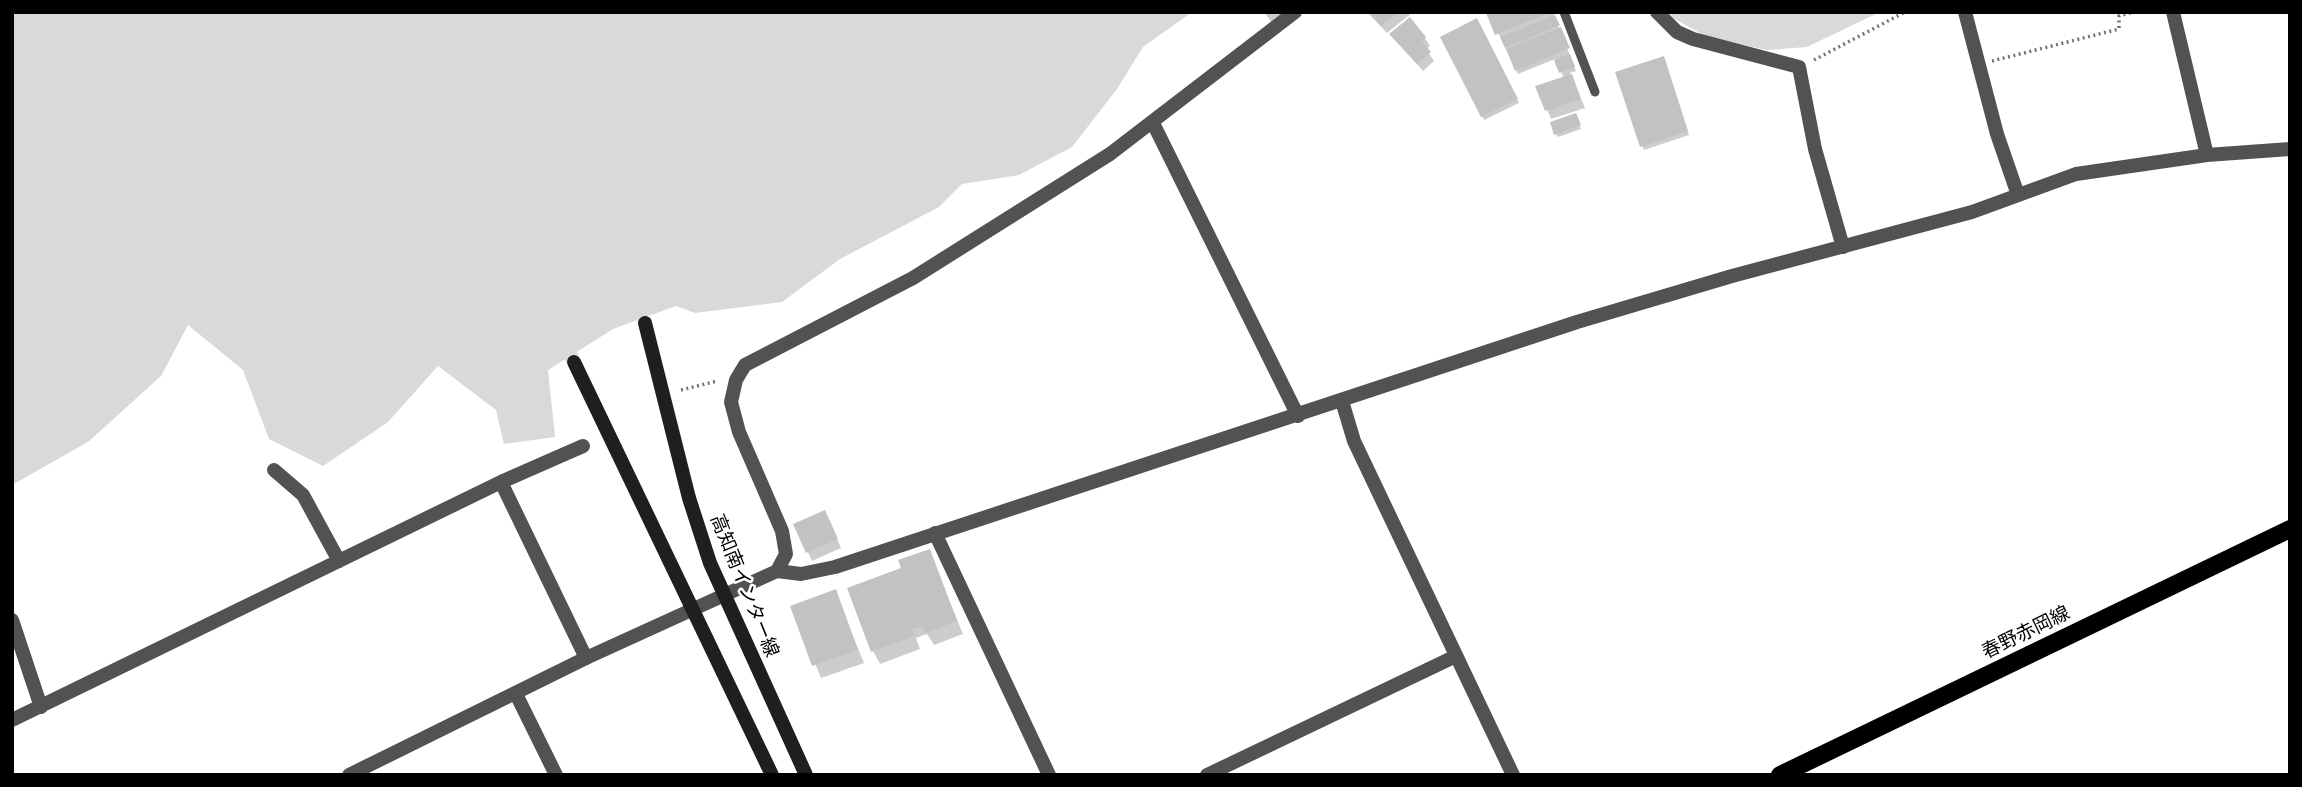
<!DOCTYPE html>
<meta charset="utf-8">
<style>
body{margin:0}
#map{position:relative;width:2302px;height:787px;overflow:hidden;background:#fff;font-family:"Open Sans",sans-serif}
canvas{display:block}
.frame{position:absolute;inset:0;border:14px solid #000;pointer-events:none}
</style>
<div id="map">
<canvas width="2302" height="787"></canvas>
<div class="frame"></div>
</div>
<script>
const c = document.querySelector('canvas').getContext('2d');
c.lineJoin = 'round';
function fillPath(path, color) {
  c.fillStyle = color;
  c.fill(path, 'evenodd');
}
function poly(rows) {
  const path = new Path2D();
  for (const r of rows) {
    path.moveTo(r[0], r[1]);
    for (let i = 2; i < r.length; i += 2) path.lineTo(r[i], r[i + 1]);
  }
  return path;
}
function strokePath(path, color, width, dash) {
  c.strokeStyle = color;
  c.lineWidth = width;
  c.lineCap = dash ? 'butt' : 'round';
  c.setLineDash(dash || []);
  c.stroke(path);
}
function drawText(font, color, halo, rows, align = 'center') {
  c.font = font + ' "Open Sans","Noto Sans JP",sans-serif';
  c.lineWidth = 5;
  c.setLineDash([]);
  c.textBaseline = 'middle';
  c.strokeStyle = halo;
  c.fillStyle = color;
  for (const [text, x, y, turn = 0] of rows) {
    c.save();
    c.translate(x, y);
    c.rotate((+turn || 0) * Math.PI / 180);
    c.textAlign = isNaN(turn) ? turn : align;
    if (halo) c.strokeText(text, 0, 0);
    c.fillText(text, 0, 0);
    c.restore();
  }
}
const green = poly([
 [12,12,1192,12,1143,47,1117,89,1072,147,1019,175,962,184,939,207,840,259,782,302,695,313,676,306,613,329,548,370,555,437,504,444,496,410,438,366,388,422,323,466,269,439,243,370,188,325,161,376,88,442,12,485],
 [1669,12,1880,12,1807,47,1767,50,1707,37,1673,18]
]);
const shadow = poly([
 [1264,12,1290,12,1275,27],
 [1367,12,1413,12,1387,33],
 [1488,12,1556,12,1554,15,1576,71,1570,73,1585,108,1551,119,1538,87,1564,78,1555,59,1518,74],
 [1477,21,1519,103,1484,120,1443,38],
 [1391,35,1425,38,1430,46,1426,49,1434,61,1423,71],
 [1665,62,1689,135,1644,150,1642,146],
 [1577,118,1581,129,1558,137,1556,134],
 [829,520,841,548,812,561,795,525],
 [929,551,963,634,934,645,927,634,916,638,920,649,880,664,873,651,903,569],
 [835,592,864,663,821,678,792,607]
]);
const building = poly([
 [1370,12,1398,12,1381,26],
 [1489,12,1551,12,1495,35,1486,13],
 [1555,15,1560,25,1505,48,1500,37],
 [1410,17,1426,37,1422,41,1431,52,1417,64,1389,34],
 [1477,18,1518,99,1481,117,1440,37],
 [1561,27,1570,48,1515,71,1506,49],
 [1570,54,1575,67,1559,73,1554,60],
 [1664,56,1688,131,1640,147,1615,72],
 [1572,74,1581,99,1545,111,1535,86],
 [1576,113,1581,125,1554,135,1550,122],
 [825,510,838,539,806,553,793,524],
 [930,549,957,621,925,633,922,626,912,629,914,636,871,652,847,588,901,568,898,560],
 [836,589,858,650,812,666,790,606]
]);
const secondaryTunnel = poly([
 [402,12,574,362],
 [570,12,645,323]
]);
const path = poly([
 [1814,60,1905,12],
 [1992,61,2119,29,2119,16,2134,12],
 [681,390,717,381]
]);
const service = poly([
 [1564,12,1595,92]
]);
const minor = poly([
 [1657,12,1677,32,1693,39,1799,67,1815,149,1843,247],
 [1965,12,1997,134,2018,195],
 [2173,12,2207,155],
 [1153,123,1298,416],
 [1342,401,1354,441,1513,775],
 [274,470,303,495,339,561],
 [501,482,586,658],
 [935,533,1049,775],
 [777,571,801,574,835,567,1577,322,1732,276,1972,212,2076,174,2207,155,2290,149],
 [12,620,41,707],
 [516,694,556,775],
 [12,720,501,482,583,446],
 [1207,775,1456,656]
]);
const tertiary = poly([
 [349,775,586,658,777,571,786,554,782,531,739,432,731,402,736,380,745,365,913,278,1110,154,1295,12]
]);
const secondary = poly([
 [645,323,689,498,710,563,806,775],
 [574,362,772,775]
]);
const primary = poly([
 [1780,775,2290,529]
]);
const streetNames = [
 ["高知南インター線",744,586,68],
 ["春野赤岡線",2026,633,-26]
];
fillPath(green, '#d9d9d9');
fillPath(shadow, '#0003');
fillPath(building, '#c2c2c2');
strokePath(secondaryTunnel, '#d9d9d9', 14, [14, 7]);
strokePath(path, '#747474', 3.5, [2, 3.5]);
strokePath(service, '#525252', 9);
strokePath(minor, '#525252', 14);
strokePath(tertiary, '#525252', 14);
strokePath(secondary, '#1f1f1f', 14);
strokePath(primary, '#000', 18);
drawText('19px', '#000', '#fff', streetNames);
</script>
